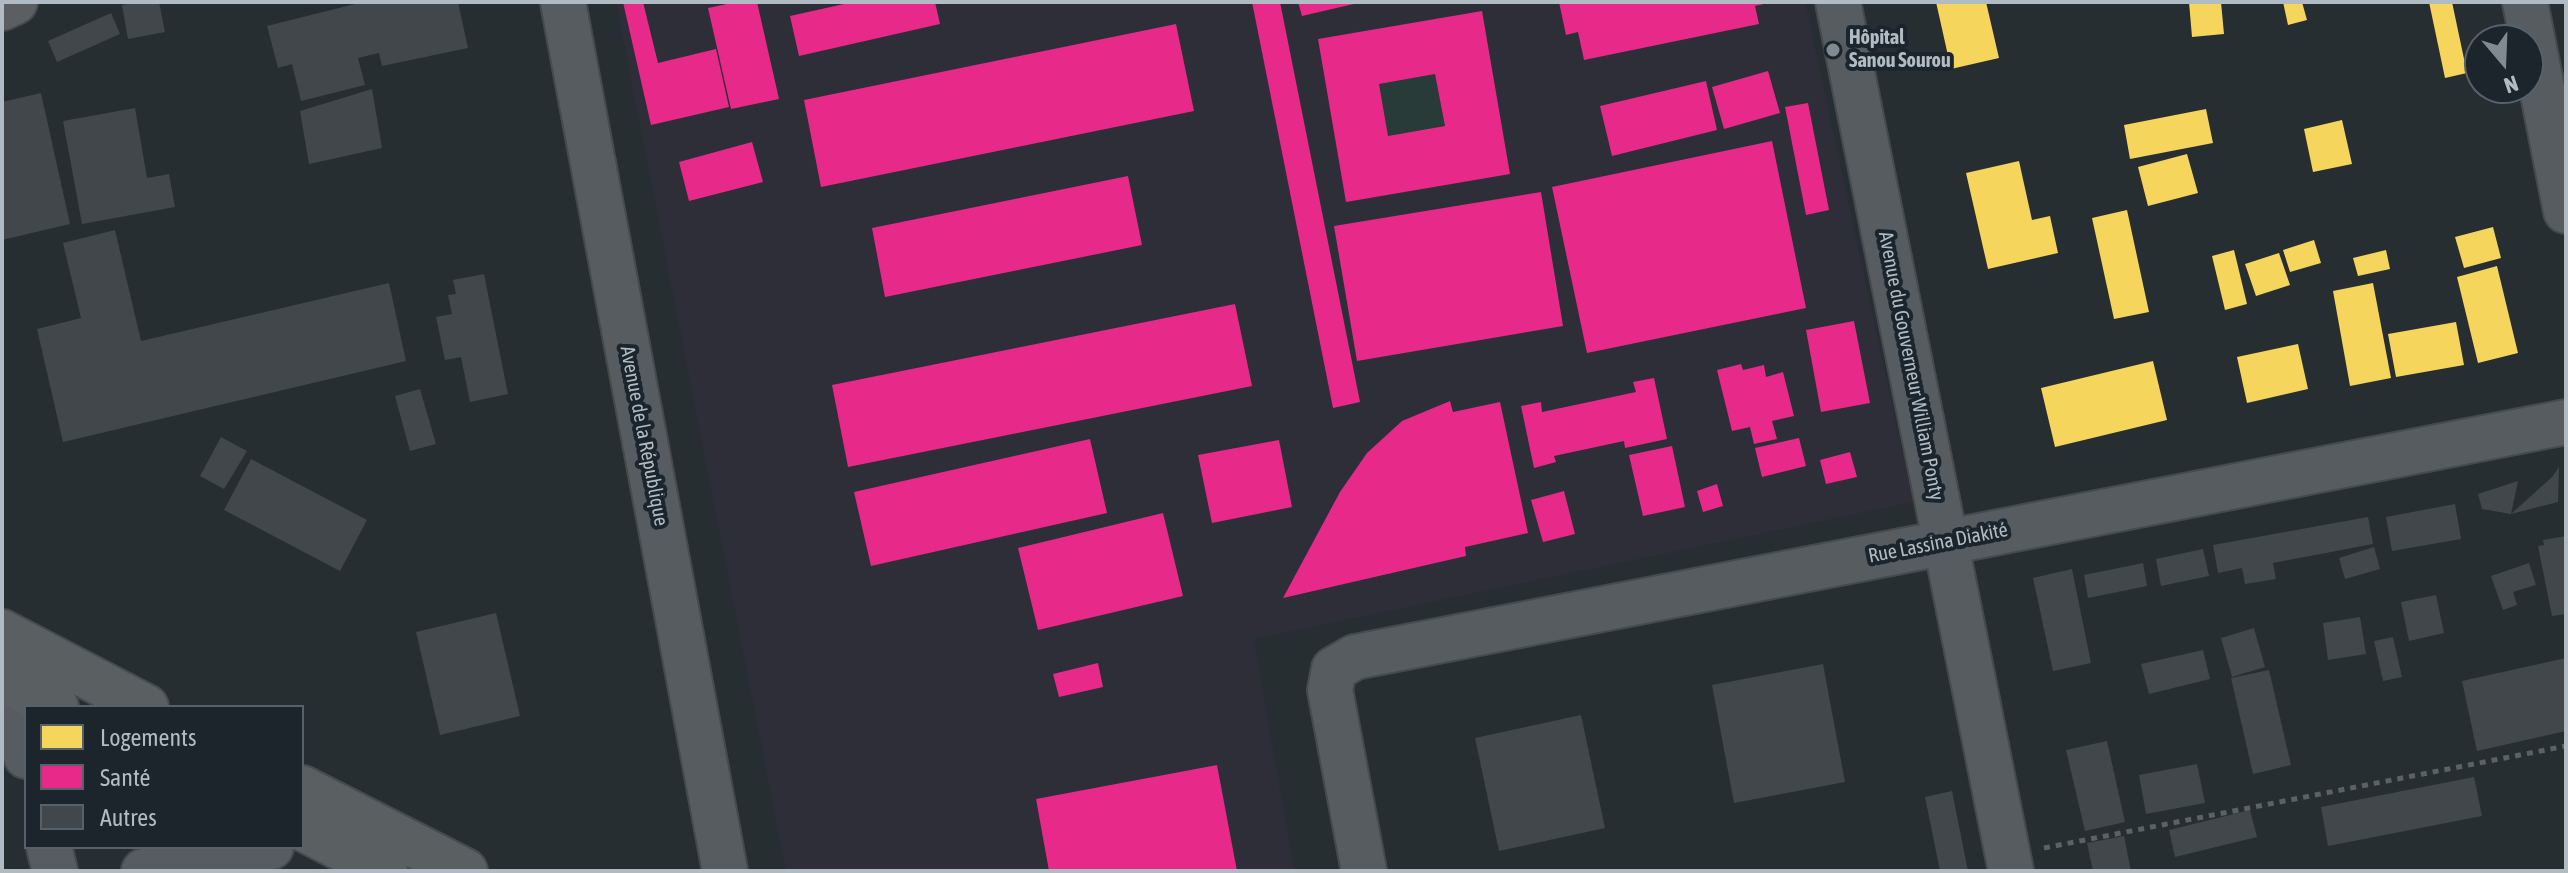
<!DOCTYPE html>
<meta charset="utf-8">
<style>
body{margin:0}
#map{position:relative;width:2568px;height:873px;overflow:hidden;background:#272e32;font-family:"Asap Condensed",sans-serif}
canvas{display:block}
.frame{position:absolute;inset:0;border:4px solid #b1bbc3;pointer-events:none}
.legend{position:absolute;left:24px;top:705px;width:280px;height:144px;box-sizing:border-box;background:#1c252c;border:2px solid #586168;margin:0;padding:10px 14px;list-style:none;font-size:24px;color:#b1bbc3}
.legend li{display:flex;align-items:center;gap:16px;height:40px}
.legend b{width:40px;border:2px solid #586168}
.north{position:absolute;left:2464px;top:24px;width:80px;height:80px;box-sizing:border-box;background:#1c252c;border:2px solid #586168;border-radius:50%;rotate:161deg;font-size:22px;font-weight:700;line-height:32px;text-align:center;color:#b1bbc3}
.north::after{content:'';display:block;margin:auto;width:28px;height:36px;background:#818a90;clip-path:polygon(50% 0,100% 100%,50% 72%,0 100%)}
</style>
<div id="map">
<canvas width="2568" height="873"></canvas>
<div class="frame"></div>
<ul class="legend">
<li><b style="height:22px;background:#f6d55c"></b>Logements</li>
<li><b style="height:22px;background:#e7298a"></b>Santé</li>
<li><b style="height:22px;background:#41474a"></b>Autres</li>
</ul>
<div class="north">N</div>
</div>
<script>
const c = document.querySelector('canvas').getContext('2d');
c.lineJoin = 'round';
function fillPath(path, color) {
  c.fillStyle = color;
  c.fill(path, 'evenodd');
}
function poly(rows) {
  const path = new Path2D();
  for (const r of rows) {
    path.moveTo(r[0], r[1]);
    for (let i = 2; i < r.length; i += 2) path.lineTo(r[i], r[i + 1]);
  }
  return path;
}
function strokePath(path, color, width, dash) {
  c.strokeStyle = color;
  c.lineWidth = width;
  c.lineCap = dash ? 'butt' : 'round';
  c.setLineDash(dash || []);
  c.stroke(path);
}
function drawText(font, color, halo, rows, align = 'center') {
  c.font = font + ' "Asap Condensed",sans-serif';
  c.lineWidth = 8;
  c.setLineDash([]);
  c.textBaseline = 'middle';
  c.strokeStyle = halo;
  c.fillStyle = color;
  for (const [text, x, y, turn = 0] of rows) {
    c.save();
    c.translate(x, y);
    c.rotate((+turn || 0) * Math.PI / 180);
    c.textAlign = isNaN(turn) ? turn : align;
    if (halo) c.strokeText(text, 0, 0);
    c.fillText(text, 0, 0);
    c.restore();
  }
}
const medical = poly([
 [616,2,1805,2,1913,502,1254,639,1294,871,786,871]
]);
const green = poly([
 [1435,74,1445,126,1388,136,1379,84]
]);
const homes = poly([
 [1936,2,1986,2,1999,58,1951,69],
 [2189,2,2221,2,2224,34,2192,37],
 [2283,2,2302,2,2307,20,2288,25],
 [2429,2,2452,2,2467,73,2445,78],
 [2206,109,2213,143,2130,159,2124,125],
 [2342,120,2352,164,2313,172,2304,129],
 [2187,154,2198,193,2148,206,2138,167],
 [2019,161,2032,220,2050,216,2058,253,1988,269,1966,173],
 [2127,210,2149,312,2114,319,2092,218],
 [2493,227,2501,258,2464,268,2455,237],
 [2314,240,2321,263,2290,272,2283,250],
 [2234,250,2247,304,2225,310,2212,256],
 [2386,250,2390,269,2358,276,2353,258],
 [2279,253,2290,285,2256,296,2245,264],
 [2497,266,2518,353,2478,363,2457,277],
 [2373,283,2391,378,2350,386,2333,291],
 [2456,322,2464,365,2396,377,2388,334],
 [2298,344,2308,389,2247,403,2237,357],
 [2153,361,2167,420,2055,447,2041,388]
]);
const health = poly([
 [623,2,643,2,658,63,716,49,729,107,651,125],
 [736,2,757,2,779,99,731,109,708,8],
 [853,2,935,2,940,24,799,56,790,16],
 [1252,2,1280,2,1360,402,1333,408],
 [1298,2,1357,2,1358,3,1302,16],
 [1559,2,1768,2,1768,3,1755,6,1759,24,1584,60,1578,32,1566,35],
 [1482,11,1510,174,1346,202,1318,39],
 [1435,74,1445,126,1388,136,1379,84],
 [1176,24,1194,111,821,187,804,100],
 [1768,71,1780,113,1724,129,1712,87],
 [1706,81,1717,130,1612,156,1600,106],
 [1808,103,1829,210,1806,215,1785,107],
 [1772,141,1806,308,1587,353,1552,187],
 [752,142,763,182,689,201,679,162],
 [1128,176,1142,245,885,297,872,228],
 [1541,192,1563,326,1357,361,1334,226],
 [1235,304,1252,386,848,467,832,385],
 [1854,321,1870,403,1821,412,1806,330],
 [1741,364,1743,370,1764,365,1766,377,1783,372,1794,416,1772,421,1777,439,1754,444,1750,427,1732,431,1717,370],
 [1654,378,1667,439,1625,448,1624,441,1554,456,1556,462,1534,468,1521,406,1541,402,1542,412,1636,392,1633,382],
 [1450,401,1453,412,1500,402,1528,533,1465,547,1466,556,1283,598,1340,492,1367,453,1402,421],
 [1799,438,1806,466,1762,477,1755,448],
 [1090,439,1107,513,871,566,854,492],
 [1279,440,1292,507,1212,523,1198,455],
 [1672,446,1685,507,1643,516,1629,455],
 [1850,452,1857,477,1826,484,1820,460],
 [1717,484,1723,506,1703,512,1697,491],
 [1564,491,1575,534,1543,542,1531,500],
 [1163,513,1183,596,1038,630,1018,548],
 [1098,663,1103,687,1059,697,1053,674],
 [1217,765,1237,871,1049,871,1036,799]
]);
const building = poly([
 [138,2,159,2,165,32,128,39,122,5],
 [363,2,458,2,468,48,382,66,379,53,358,58,365,85,301,101,292,64,278,68,267,26],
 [111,13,120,34,57,62,48,41],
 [372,89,382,148,309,164,300,111],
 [41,93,70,224,2,240,2,102],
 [135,108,147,178,169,174,175,207,82,224,63,121],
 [115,230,141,341,389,283,406,361,63,442,37,329,81,318,63,243],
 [484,274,508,394,470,402,461,357,445,360,436,317,452,314,448,295,456,294,453,280],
 [420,389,436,444,410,451,395,396],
 [221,437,247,451,224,489,200,476],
 [251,459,367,520,340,571,224,510],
 [2559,467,2558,502,2511,514,2552,477],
 [2518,481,2511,514,2482,509,2478,494],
 [2455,504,2461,539,2392,551,2386,517],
 [2368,517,2373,544,2273,563,2276,579,2245,584,2242,568,2218,573,2213,545],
 [2566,536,2566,614,2552,616,2538,546,2544,545,2543,540],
 [2374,547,2380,569,2345,579,2339,558],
 [2203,549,2209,576,2161,586,2156,559],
 [2143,563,2147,586,2088,598,2084,575],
 [2529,563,2536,585,2513,592,2517,605,2503,610,2491,576],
 [2072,569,2091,663,2053,671,2033,578],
 [2436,595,2444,633,2409,641,2401,602],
 [496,613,520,716,440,735,416,632],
 [2360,617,2366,654,2328,660,2323,623],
 [2254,628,2265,667,2232,677,2221,638],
 [2393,637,2402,677,2383,681,2374,641],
 [2203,650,2210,679,2149,694,2141,664],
 [2566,658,2566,731,2477,751,2462,681],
 [1823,664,1845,782,1734,803,1712,685],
 [2269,670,2291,765,2253,774,2231,678],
 [1581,715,1605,828,1499,851,1475,738],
 [2107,741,2125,822,2085,831,2066,750],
 [2197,764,2205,803,2146,814,2139,775],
 [2474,777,2482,816,2328,846,2321,807],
 [1952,791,1968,871,1940,871,1925,797],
 [2250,810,2257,837,2175,857,2169,830],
 [2124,836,2131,871,2093,871,2087,843]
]);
const path = poly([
 [2044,848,2566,746]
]);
const minor = poly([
 [563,2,725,871],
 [1838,2,2011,871],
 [2525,2,2566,211],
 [3,653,7,682,26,756],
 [49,847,55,871],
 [144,871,271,847],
 [1364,871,1330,690,1334,669,1355,657,2566,422]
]);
const major = poly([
 [2,632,146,707],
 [2,679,56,707],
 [302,788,465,871],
 [302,828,385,871]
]);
const highway = poly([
 [2,8,15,2]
]);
const markers = [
 [1833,50,8,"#818a90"]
];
const poiNames = [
 ["Hôpital",1849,38],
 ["Sanou Sourou",1849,61]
];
const streetNames = [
 ["Avenue du Gouverneur William Ponty",1911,366,79],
 ["Avenue de la République",644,436,79],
 ["Rue Lassina Diakité",1938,543,-11]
];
fillPath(medical, '#2d2e38');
fillPath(green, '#293b38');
fillPath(homes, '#f6d55c');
fillPath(health, '#e7298a');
fillPath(building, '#41474a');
strokePath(minor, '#454a4d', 48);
strokePath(major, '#454b4f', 48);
strokePath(highway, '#444a4e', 48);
strokePath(path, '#5b6164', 5, [6, 6]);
strokePath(minor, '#575c61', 44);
strokePath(major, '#5a5f62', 44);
strokePath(highway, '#5b5f61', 44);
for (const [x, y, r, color] of markers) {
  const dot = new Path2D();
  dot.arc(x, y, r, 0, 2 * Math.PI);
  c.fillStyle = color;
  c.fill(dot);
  strokePath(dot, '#1c252c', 3);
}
drawText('bold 20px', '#b1bbc3', '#1c252c', poiNames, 'left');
drawText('20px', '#b1bbc3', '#1c252c', streetNames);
</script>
